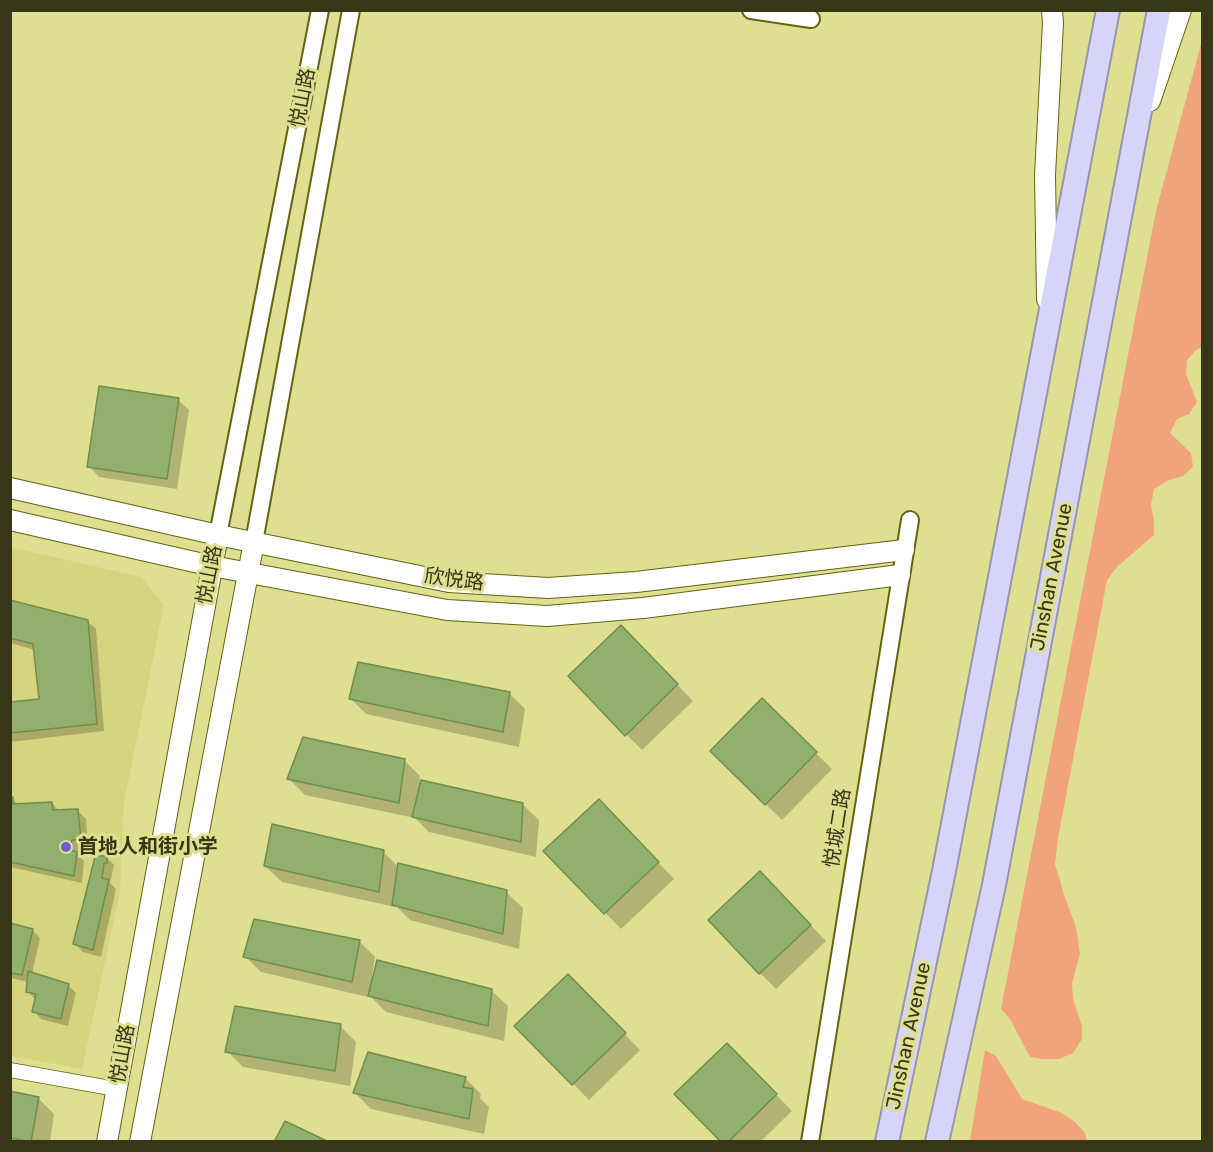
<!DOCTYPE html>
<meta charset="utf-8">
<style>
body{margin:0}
#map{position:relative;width:1213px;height:1152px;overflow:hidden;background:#dfdf92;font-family:Rubik,sans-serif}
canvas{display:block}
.frame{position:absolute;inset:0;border:12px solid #373717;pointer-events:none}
</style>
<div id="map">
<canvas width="1213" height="1152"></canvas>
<div class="frame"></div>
</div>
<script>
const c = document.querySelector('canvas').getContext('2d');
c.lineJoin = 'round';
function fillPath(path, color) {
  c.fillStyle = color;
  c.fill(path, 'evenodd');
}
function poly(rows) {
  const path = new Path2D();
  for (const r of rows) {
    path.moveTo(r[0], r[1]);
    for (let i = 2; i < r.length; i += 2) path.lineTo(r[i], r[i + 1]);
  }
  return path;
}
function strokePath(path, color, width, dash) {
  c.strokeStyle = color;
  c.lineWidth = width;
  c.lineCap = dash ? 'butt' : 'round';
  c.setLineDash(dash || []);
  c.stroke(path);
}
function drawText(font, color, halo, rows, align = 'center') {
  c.font = font + ' Rubik,"Noto Sans SC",sans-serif';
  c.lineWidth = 6;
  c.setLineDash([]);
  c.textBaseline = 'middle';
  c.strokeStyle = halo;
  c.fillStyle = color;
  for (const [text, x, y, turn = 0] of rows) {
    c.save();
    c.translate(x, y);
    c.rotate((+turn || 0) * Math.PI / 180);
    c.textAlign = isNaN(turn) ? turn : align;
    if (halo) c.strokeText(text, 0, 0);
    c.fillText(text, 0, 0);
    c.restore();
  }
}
const built = poly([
 [10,547,141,577,164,605,124,802,120,893,82,1069,11,1056]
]);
const green = poly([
 [1202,40,1202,347,1196,350,1187,360,1186,374,1197,402,1189,414,1177,419,1170,433,1191,453,1193,467,1183,476,1167,481,1154,489,1151,505,1154,520,1154,535,1117,567,1107,580,1058,838,1055,864,1065,898,1075,924,1078,939,1080,954,1072,983,1073,999,1082,1026,1082,1039,1073,1053,1059,1059,1043,1059,1030,1057,1010,1019,1001,1009,1156,211],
 [985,1050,996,1056,1022,1099,1062,1113,1075,1122,1085,1133,1087,1141,970,1141]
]);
const shadow = poly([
 [178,400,189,410,177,489,99,477,89,466],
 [10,602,87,621,96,629,104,731,10,742,10,703,41,700,35,650,10,643],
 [637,643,693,701,642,750,626,734],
 [509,693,525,709,519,747,366,714,350,698],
 [762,700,832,769,782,820,712,751],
 [404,760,420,776,419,782,522,804,539,820,536,857,429,832,415,818,305,795,289,779],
 [10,799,13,799,19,805,52,803,60,812,78,811,86,819,88,847,79,847,78,856,84,861,82,883,10,867],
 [615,817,674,879,621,929,546,851],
 [383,852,399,867,506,892,523,908,519,949,410,920,395,905,395,907,282,882,265,866],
 [100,854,103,858,106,857,114,865,110,883,116,889,101,957,83,952,75,944],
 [776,889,826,941,776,989,760,973],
 [10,925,32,930,40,938,32,974,68,985,76,993,68,1026,41,1019,34,1011,36,1000,27,991,28,982,10,978],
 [359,941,375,957,372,976,491,990,508,1006,504,1041,386,1012,368,994,368,997,261,972,245,956],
 [568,976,640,1050,589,1100,516,1026],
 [340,1026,356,1042,350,1086,243,1067,227,1051],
 [727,1045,792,1111,760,1142,723,1142],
 [465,1078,481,1094,480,1098,489,1107,484,1134,371,1109,355,1093],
 [10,1093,38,1098,54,1114,50,1142,10,1142]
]);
const building = poly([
 [99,386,179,398,167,479,87,467,99,386],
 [10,600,88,620,97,724,10,733,10,702,39,699,33,644,10,638,10,600],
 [621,625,678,684,625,736,568,676,621,625],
 [358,662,510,692,503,732,349,699,358,662],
 [762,698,817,752,765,805,710,751,762,698],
 [303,737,405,759,399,803,287,779,303,737],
 [421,780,523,803,521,842,412,817,421,780],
 [13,797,13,804,52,802,53,810,78,809,81,839,72,840,70,850,77,852,74,876,10,862,10,798,13,797],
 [599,799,659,862,604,914,543,851,599,799],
 [272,824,384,850,379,892,264,866,272,824],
 [96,853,100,853,100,856,107,856,107,863,104,863,102,878,109,880,93,950,73,944,96,853],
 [398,863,507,890,503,934,392,905,398,863],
 [760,871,811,925,759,974,708,920,760,871],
 [254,919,360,940,352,982,243,957,254,919],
 [10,923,33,929,22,975,10,973,10,923],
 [377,960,492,989,488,1026,368,996,377,960],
 [28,971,69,984,61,1019,32,1012,36,994,26,992,28,971],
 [568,974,626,1033,572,1085,514,1026,568,974],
 [235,1006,341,1024,335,1071,225,1052,235,1006],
 [727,1043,777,1094,728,1142,721,1142,674,1094,727,1043],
 [368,1052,466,1077,463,1087,473,1089,469,1119,353,1093,368,1052],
 [10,1091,39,1097,31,1142,10,1138,10,1091],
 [285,1121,329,1142,274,1142,285,1121]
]);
const minor = poly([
 [10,1070,116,1089]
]);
const tertiary = poly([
 [751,10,811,19],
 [218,535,320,10],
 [254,542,351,10],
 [810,1142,910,520]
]);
const secondary = poly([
 [1150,101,1181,10],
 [1047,299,1045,175,1053,23,1052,10],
 [10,488,218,535,449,582,548,588,636,582,904,550],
 [10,520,212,566,447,610,547,616,643,608,900,575],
 [107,1142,218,535],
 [140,1142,254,542]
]);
const trunk = poly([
 [887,1142,944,871,1108,10],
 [937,1142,994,885,1159,10]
]);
const markers = [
 [66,847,6,"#725ad4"]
];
const streetNames = [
 ["悦山路",303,98,-79],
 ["悦山路",210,575,-79],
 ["Jinshan Avenue",1052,577,-79],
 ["欣悦路",454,580,7],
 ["悦城二路",838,828,-81],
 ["Jinshan Avenue",909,1036,-78],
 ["悦山路",123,1054,-80]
];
const poiNames = [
 ["首地人和街小学",78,847]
];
fillPath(built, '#d5d57f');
fillPath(green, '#f1a37b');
fillPath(shadow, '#0003');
fillPath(building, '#92b06d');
strokePath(building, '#718d4c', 1.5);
strokePath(minor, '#656312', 16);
strokePath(tertiary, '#656312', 20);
strokePath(secondary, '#656312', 22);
strokePath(trunk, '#9897aa', 26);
strokePath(minor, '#fff', 14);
strokePath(tertiary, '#fff', 16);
strokePath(secondary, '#fff', 20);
strokePath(trunk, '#d7d4fa', 22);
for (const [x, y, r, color] of markers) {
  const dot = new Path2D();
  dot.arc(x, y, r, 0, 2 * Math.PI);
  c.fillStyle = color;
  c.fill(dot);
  strokePath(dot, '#dfdf92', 2);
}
drawText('20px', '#373717', '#dfdf92', streetNames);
drawText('bold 20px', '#373717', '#dfdf92', poiNames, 'left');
</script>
